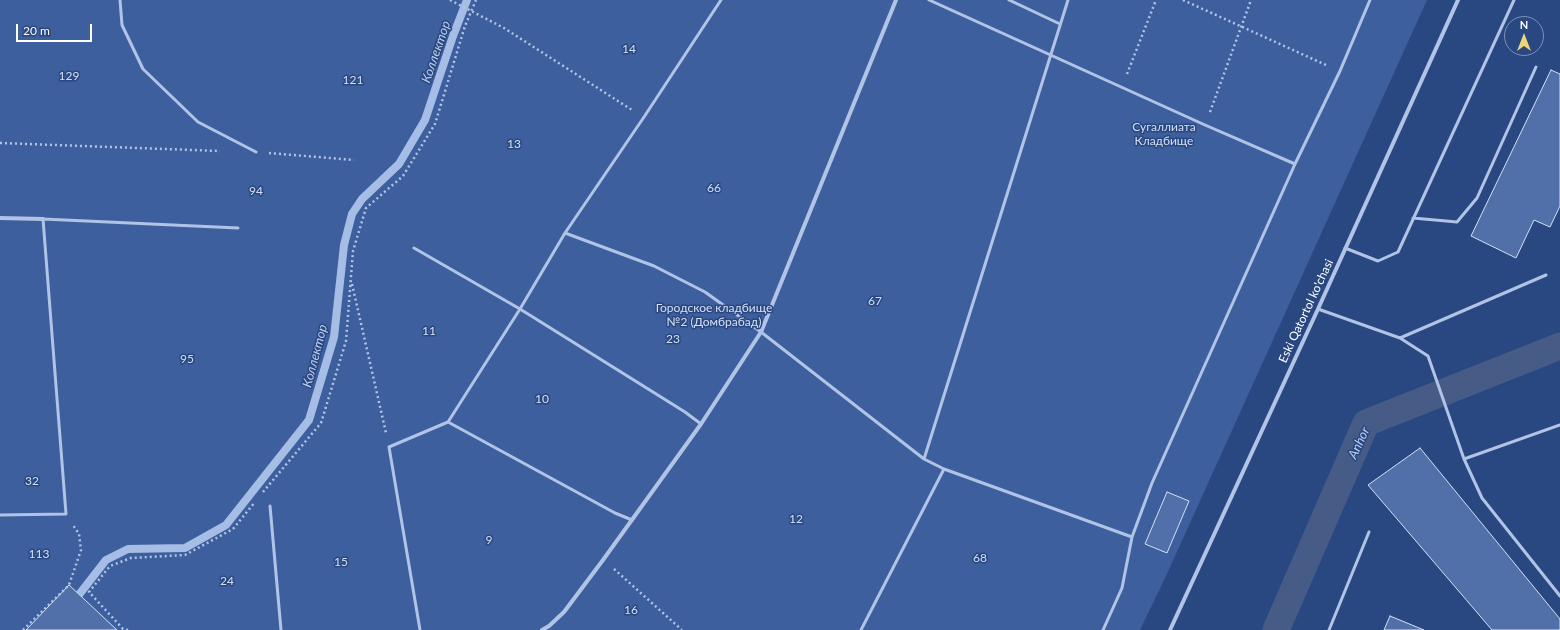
<!DOCTYPE html>
<meta charset="utf-8">
<style>
body{margin:0}
#map{position:relative;width:1560px;height:630px;overflow:hidden;background:#294781;font-family:Lato,sans-serif}
canvas{display:block}
.north{position:absolute;left:1504px;top:16px;width:40px;height:40px;box-sizing:border-box;background:#294781;border:1px solid #7f91b3;border-radius:50%;rotate:0deg;font-size:11px;font-weight:700;line-height:16px;text-align:center;color:#fff}
.north::after{content:'';display:block;margin:auto;width:14px;height:18px;background:#edd678;clip-path:polygon(50% 0,100% 100%,50% 72%,0 100%)}
.scale{position:absolute;left:16px;top:24px;width:76px;height:18px;box-sizing:border-box;border:2px solid #fff;border-top:0;padding-left:5px;font-size:12px;line-height:14px;white-space:nowrap;color:#fff;-webkit-text-stroke:3px #294781;paint-order:stroke}
</style>
<div id="map">
<canvas width="1560" height="630"></canvas>
<div class="north">N</div>
<div class="scale">20 m</div>
</div>
<script>
const c = document.querySelector('canvas').getContext('2d');
c.lineJoin = 'round';
function fillPath(path, color) {
  c.fillStyle = color;
  c.fill(path, 'evenodd');
}
function poly(rows) {
  const path = new Path2D();
  for (const r of rows) {
    path.moveTo(r[0], r[1]);
    for (let i = 2; i < r.length; i += 2) path.lineTo(r[i], r[i + 1]);
  }
  return path;
}
function strokePath(path, color, width, dash) {
  c.strokeStyle = color;
  c.lineWidth = width;
  c.lineCap = dash ? 'butt' : 'round';
  c.setLineDash(dash || []);
  c.stroke(path);
}
function drawText(font, color, halo, rows, align = 'center') {
  c.font = font + ' Lato,sans-serif';
  c.lineWidth = 3;
  c.setLineDash([]);
  c.textBaseline = 'middle';
  c.strokeStyle = halo;
  c.fillStyle = color;
  for (const [text, x, y, turn = 0] of rows) {
    c.save();
    c.translate(x, y);
    c.rotate((+turn || 0) * Math.PI / 180);
    c.textAlign = isNaN(turn) ? turn : align;
    if (halo) c.strokeText(text, 0, 0);
    c.fillText(text, 0, 0);
    c.restore();
  }
}
const green = poly([
 [0,0,1427,0,1166,576,1140,630,0,630]
]);
const stream = poly([
 [78,596,106,560,128,549,185,548,226,525,309,420,334,337,344,245,352,214,362,199,399,164,425,120,453,36,467,0]
]);
const canal = poly([
 [1276,630,1366,423,1560,346]
]);
const building = poly([
 [1551,70,1560,74,1560,206,1550,227,1534,220,1516,258,1471,236,1551,70],
 [1420,448,1560,619,1560,630,1492,630,1368,485,1420,448],
 [1167,492,1189,501,1167,553,1145,544,1167,492],
 [69,585,117,630,26,630,69,585],
 [1390,616,1424,630,1384,630,1390,616]
]);
const path = poly([
 [450,0,504,28,632,110],
 [1183,0,1326,65],
 [1127,74,1156,0],
 [1210,112,1251,0],
 [0,143,220,151],
 [269,153,354,160],
 [352,284,386,433],
 [263,492,321,423,346,341,353,251,366,208,403,176,435,124,465,26,476,0],
 [614,569,682,630],
 [23,630,69,585,81,550,79,534,73,525],
 [128,630,123,629,89,592,110,566,131,558,185,555,233,529,255,502]
]);
const lane = poly([
 [120,0,122,25,143,69,198,122,256,152],
 [929,0,1205,125,1295,164],
 [1009,0,1060,24],
 [1413,218,1457,222,1477,198,1536,67],
 [565,233,654,266,705,292,761,332,924,459,944,469,1132,537],
 [414,248,520,309,685,412,701,424],
 [1345,248,1378,261,1398,252,1514,0],
 [1318,309,1400,338,1428,356,1464,459,1482,498,1560,596],
 [1400,338,1546,275],
 [448,422,615,513,632,520],
 [924,459,1068,0],
 [1464,459,1560,425],
 [270,506,281,630],
 [0,515,66,514,43,219,238,228],
 [420,630,389,447,448,422,520,309,565,233,644,117,721,0],
 [861,630,944,469],
 [1103,630,1122,588,1132,537,1152,483,1295,164,1340,71,1370,0],
 [1329,630,1369,532]
]);
const street = poly([
 [0,218,43,219],
 [542,630,549,626,564,612,603,560,701,424,761,332,896,0],
 [1170,630,1318,309,1458,0]
]);
const parkNames = [
 ["14",629,49],
 ["129",69,76],
 ["121",353,80],
 ["Сугаллиата",1164,127],
 ["Кладбище",1164,141],
 ["13",514,144],
 ["66",714,188],
 ["94",256,191],
 ["67",875,301],
 ["Городское кладбище",714,308],
 ["№2 (Домбрабад)",714,322],
 ["11",429,331],
 ["23",673,339],
 ["95",187,359],
 ["10",542,399],
 ["32",32,481],
 ["12",796,519],
 ["9",489,540],
 ["113",39,554],
 ["68",980,558],
 ["15",341,562],
 ["24",227,581],
 ["16",631,610]
];
const streetNames = [
 ["Eski Qatortol ko'chasi",1306,311,-65]
];
const waterNames = [
 ["Коллектор",436,52,-71],
 ["Коллектор",315,356,-75],
 ["Anhor",1359,443,-65]
];
fillPath(green, '#3e5f9e');
strokePath(stream, '#a6bde6', 8);
strokePath(canal, '#465c86', 27);
fillPath(building, '#5170a9');
strokePath(building, '#d4e0f5', 1);
strokePath(path, '#b1c4e6', 2.5, [2, 3]);
strokePath(lane, '#b1c4e6', 3);
strokePath(street, '#b1c4e6', 4);
drawText('12px', '#d4e0f5', '#294781', parkNames);
drawText('12px', '#fff', '#294781', streetNames);
drawText('italic 13px', '#bcceed', '#294781', waterNames);
</script>
